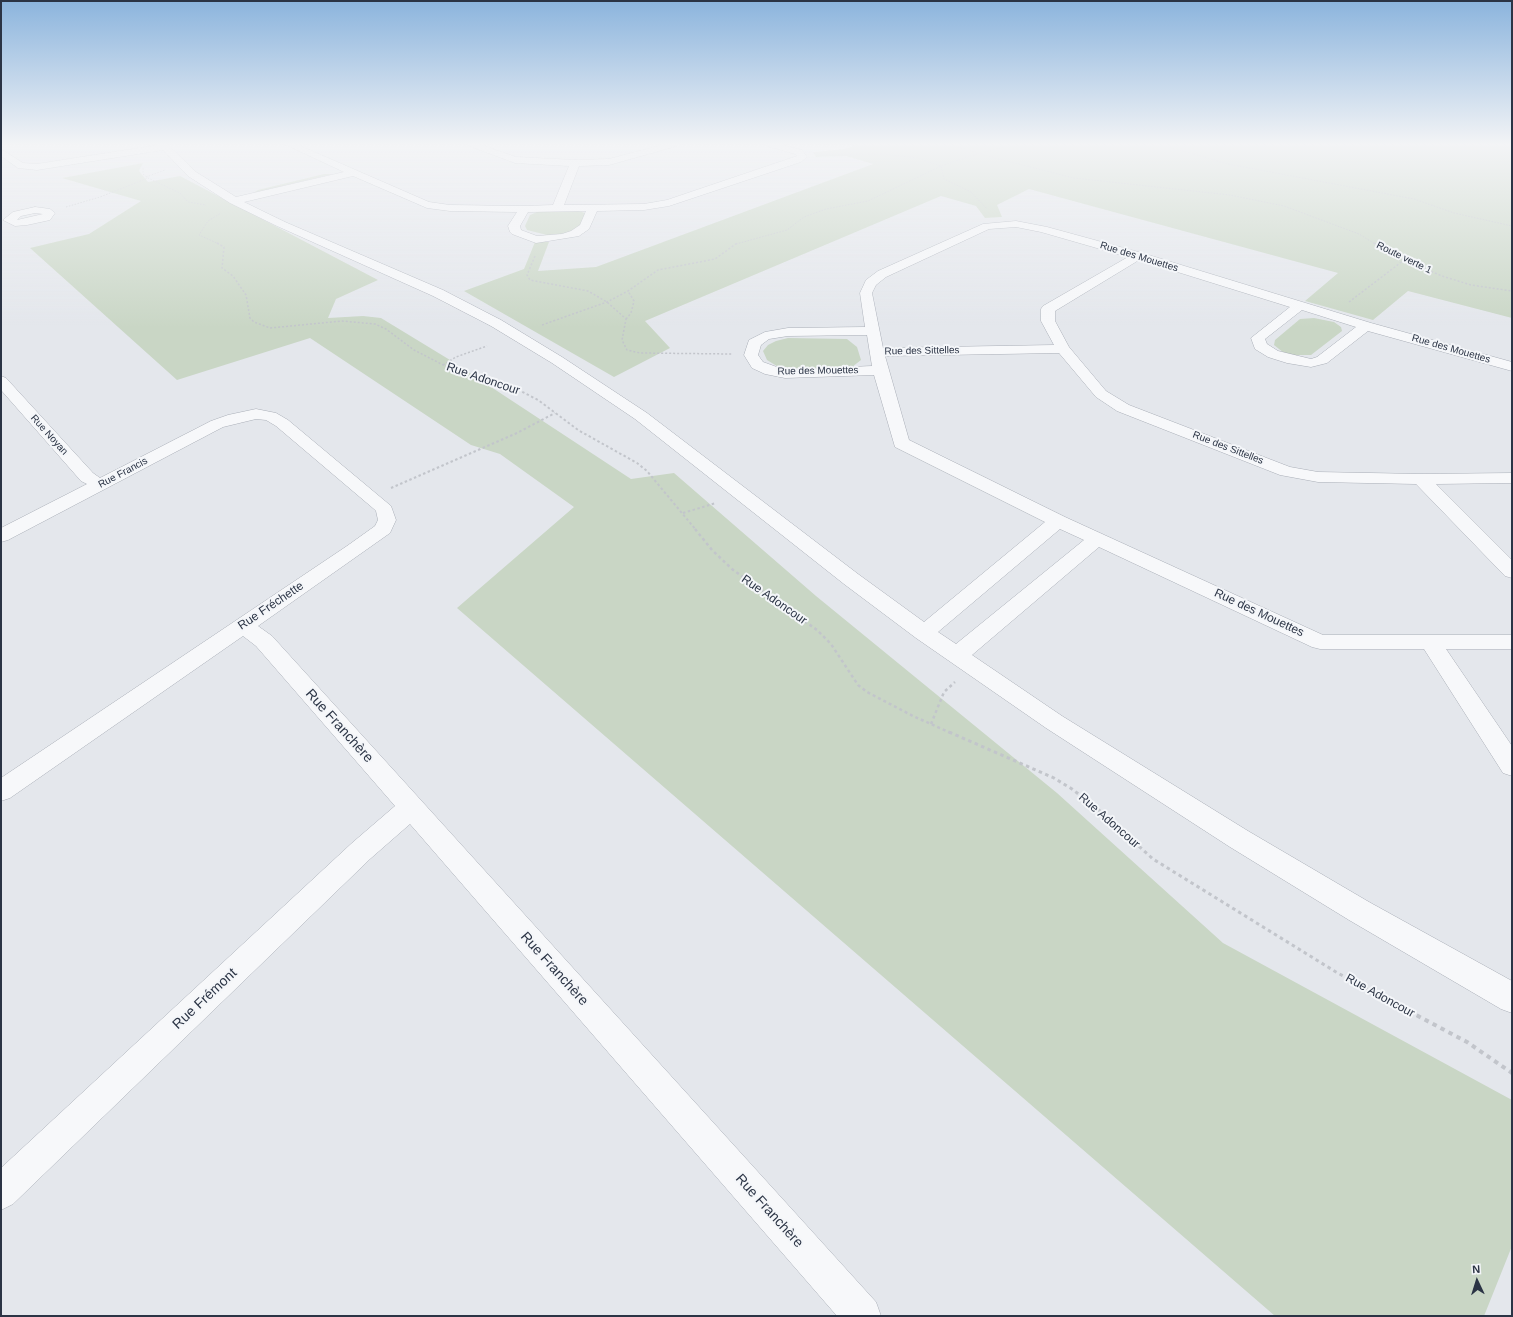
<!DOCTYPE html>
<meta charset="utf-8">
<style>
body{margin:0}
#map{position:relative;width:1513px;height:1317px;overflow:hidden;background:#e4e7ec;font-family:Arial,sans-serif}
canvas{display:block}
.frame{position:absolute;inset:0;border:2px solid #2b3445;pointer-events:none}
.north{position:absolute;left:1457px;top:1261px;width:40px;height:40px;-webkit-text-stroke:3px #f4f6f9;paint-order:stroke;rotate:356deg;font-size:11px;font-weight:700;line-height:16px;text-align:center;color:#2b3445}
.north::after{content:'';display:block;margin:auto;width:14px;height:18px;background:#2b3445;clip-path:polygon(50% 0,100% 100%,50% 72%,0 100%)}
</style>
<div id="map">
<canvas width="1513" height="1317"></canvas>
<div class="frame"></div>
<div class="north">N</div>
</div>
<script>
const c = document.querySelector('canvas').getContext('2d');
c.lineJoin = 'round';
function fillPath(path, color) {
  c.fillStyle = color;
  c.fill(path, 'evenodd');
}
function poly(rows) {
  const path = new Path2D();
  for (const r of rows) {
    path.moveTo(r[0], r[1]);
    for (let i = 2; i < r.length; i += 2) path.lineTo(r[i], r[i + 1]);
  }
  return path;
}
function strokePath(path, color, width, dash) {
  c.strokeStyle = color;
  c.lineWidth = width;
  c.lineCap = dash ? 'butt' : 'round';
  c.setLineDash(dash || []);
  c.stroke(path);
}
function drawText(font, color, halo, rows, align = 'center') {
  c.font = font + ' Arial,sans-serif';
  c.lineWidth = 4;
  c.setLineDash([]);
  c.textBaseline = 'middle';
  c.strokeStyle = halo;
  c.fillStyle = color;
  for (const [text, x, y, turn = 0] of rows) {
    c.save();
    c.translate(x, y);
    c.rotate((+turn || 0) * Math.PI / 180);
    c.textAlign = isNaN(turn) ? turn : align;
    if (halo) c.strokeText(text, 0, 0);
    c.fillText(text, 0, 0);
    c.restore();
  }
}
const green = poly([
 [859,144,1512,144,1512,318,1408,291,1373,320,1305,301,1338,273,1029,189,997,205,1002,217,985,218,976,206,941,196,645,321,670,348,614,377,464,291,524,269,535,242,549,242,538,271,596,267,873,164,846,156,816,157,813,152,844,149],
 [143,163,139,171,148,182,180,176,378,280,336,299,328,318,363,316,381,318,450,360,631,479,674,473,816,596,1057,793,1223,943,1512,1100,1512,1246,1484,1316,1275,1316,457,608,574,507,500,454,471,445,310,338,177,380,30,248,89,234,141,201,62,178],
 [324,174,333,174,253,193,258,190],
 [548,210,579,211,585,213,582,226,575,231,561,234,547,235,527,230,525,226,530,215,537,212],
 [1314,318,1334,322,1341,327,1342,331,1311,355,1292,355,1284,353,1274,345,1275,340,1300,319],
 [788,338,847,339,857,347,861,360,852,367,843,369,780,368,767,360,763,351,768,345,776,341]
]);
const pathFar5 = poly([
 [949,144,991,157,1074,178,1230,195,1284,206,1359,234,1375,244],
 [1159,144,1228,164,1414,199,1454,213,1512,226],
 [820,155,884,154,917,158,941,166,944,179,971,192,987,209],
 [143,168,143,174,148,178,180,193,188,202,206,205],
 [146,177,165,170],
 [66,207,100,197,148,178],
 [219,244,199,235,208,221,221,213],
 [736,244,787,230,804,217,826,209,868,201,941,166,980,153,1019,144]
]);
const pathFar4 = poly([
 [217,243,224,247,222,268,233,276,246,295,250,318,254,322,270,328,342,321,375,324,386,329,414,350,453,370],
 [1374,243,1404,260,1442,276,1471,285,1512,291],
 [535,256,527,275,530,280,588,291,607,302,626,319,622,340,627,350,640,353,732,354],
 [1349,302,1404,260],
 [626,319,631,313,634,301,628,291],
 [542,325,607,302,628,291,658,270,715,259,737,243],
 [443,365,456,357,487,346]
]);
const pathFar3 = poly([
 [451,369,460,373,515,388,538,400,578,430,637,463,647,471,696,530],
 [391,488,517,433,555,413],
 [683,513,716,503]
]);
const pathFar2 = poly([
 [695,529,712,550,732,569,817,630,831,644,858,685,867,692,913,716,951,733],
 [931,724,944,692,955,682]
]);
const pathFar1 = poly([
 [949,732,1054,778,1072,789,1100,811,1153,859,1336,972,1371,991]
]);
const path = poly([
 [1369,990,1467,1042,1512,1073]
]);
const minor = poly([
 [158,144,167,144,196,172,236,197,344,172,284,144,296,144,429,202,450,205,524,206,553,205,569,166,515,163,469,146,468,144,479,144,516,157,575,160,609,159,665,144,679,144,677,146,609,165,579,166,564,205,644,204,667,200,797,156,795,154,767,146,766,144,779,144,802,150,807,157,801,162,669,206,644,210,597,211,589,229,579,236,536,243,512,234,510,232,508,226,517,212,450,211,427,208,353,176,244,202,285,222,443,290,501,320,562,357,647,413,858,574,924,622,1045,522,895,447,874,375,785,378,765,374,752,368,744,355,749,340,765,332,788,328,865,327,860,293,866,280,878,271,983,224,1016,221,1047,227,1142,253,1371,323,1512,362,1512,371,1368,331,1327,363,1311,367,1287,363,1268,357,1255,349,1251,338,1290,307,1139,260,1055,311,1055,321,1069,347,1106,391,1129,405,1290,467,1318,472,1421,474,1512,473,1512,483,1436,484,1512,560,1512,578,1505,576,1416,484,1318,482,1280,475,1117,411,1096,397,1059,353,885,356,909,440,1065,517,1323,635,1512,635,1512,649,1446,649,1512,746,1512,776,1503,773,1424,649,1320,649,1312,647,1099,547,972,655,1062,716,1248,831,1369,902,1512,981,1512,1013,1501,1009,1349,920,1230,847,1046,728,916,638,844,584,635,419,552,363,491,326,433,296,277,226,230,203,188,176,163,150,37,170,18,168,1,156,1,149,23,163,37,164,158,145,158,144],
 [586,211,580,225,571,231,562,234,537,236,521,230,520,226,528,212,586,211],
 [1016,227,1041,232,1128,257,1043,306,1041,309,1041,321,1054,345,883,348,872,293,876,285,886,277,989,229,1016,227],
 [1302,310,1356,327,1317,357,1311,359,1278,351,1267,344,1265,339,1302,310],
 [867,335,872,366,785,370,763,362,758,355,761,345,769,339,788,336,867,335],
 [1060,529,1084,540,956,644,938,632,1060,529],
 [35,207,50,209,55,213,50,220,27,225,15,226,3,220,13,212,35,207],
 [35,213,43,214,17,220,21,216,35,213],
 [1,376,6,378,93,473,100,478,211,421,228,415,256,409,276,413,288,420,391,506,396,520,390,533,258,626,272,636,876,1302,881,1316,837,1316,410,824,370,859,13,1204,1,1210,1,1168,352,843,395,806,256,646,243,636,10,798,1,801,1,778,347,546,375,526,378,520,376,511,374,509,276,426,266,420,256,419,223,427,8,540,1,542,1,528,87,484,81,481,1,390,1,376]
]);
const farStreetnames = [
 ["Rue des Mouettes",1139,257,17],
 ["Route verte 1",1404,258,26],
 ["Rue des Mouettes",1451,349,16],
 ["Rue des Sittelles",922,351,-1],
 ["Rue des Mouettes",818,371,-1],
 ["Rue Noyan",49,435,48],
 ["Rue des Sittelles",1228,448,21],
 ["Rue Francis",123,473,-28]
];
const streetNames = [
 ["Rue Adoncour",483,379,19],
 ["Rue Adoncour",774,600,35],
 ["Rue Fréchette",271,606,-34],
 ["Rue des Mouettes",1259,613,25],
 ["Rue Adoncour",1109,821,41],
 ["Rue Adoncour",1380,996,29]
];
const nearStreetnames = [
 ["Rue Franchère",339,726,48],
 ["Rue Franchère",554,969,48],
 ["Rue Frémont",205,999,-43],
 ["Rue Franchère",769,1211,48]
];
fillPath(green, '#c9d6c5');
strokePath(minor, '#a9aeb7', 1);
strokePath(pathFar5, '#c2c5cb', 1, [1.5, 1.5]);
strokePath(pathFar4, '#c2c5cb', 1.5, [2, 2]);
strokePath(pathFar3, '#c2c5cb', 2, [2.5, 2.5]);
strokePath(pathFar2, '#c2c5cb', 2.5, [3, 3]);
strokePath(pathFar1, '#c2c5cb', 3, [3.5, 3.5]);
strokePath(path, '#c2c5cb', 4, [4.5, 4.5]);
fillPath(minor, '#f7f8fa');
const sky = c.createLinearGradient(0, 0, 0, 328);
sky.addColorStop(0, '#8bb4dd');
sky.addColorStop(0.44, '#f3f4f6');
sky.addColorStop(1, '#f3f4f600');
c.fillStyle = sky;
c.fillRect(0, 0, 1513, 328);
drawText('10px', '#2b3445', '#f4f6f9', farStreetnames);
drawText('12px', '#2b3445', '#f4f6f9', streetNames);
drawText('14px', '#2b3445', '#f4f6f9', nearStreetnames);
</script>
